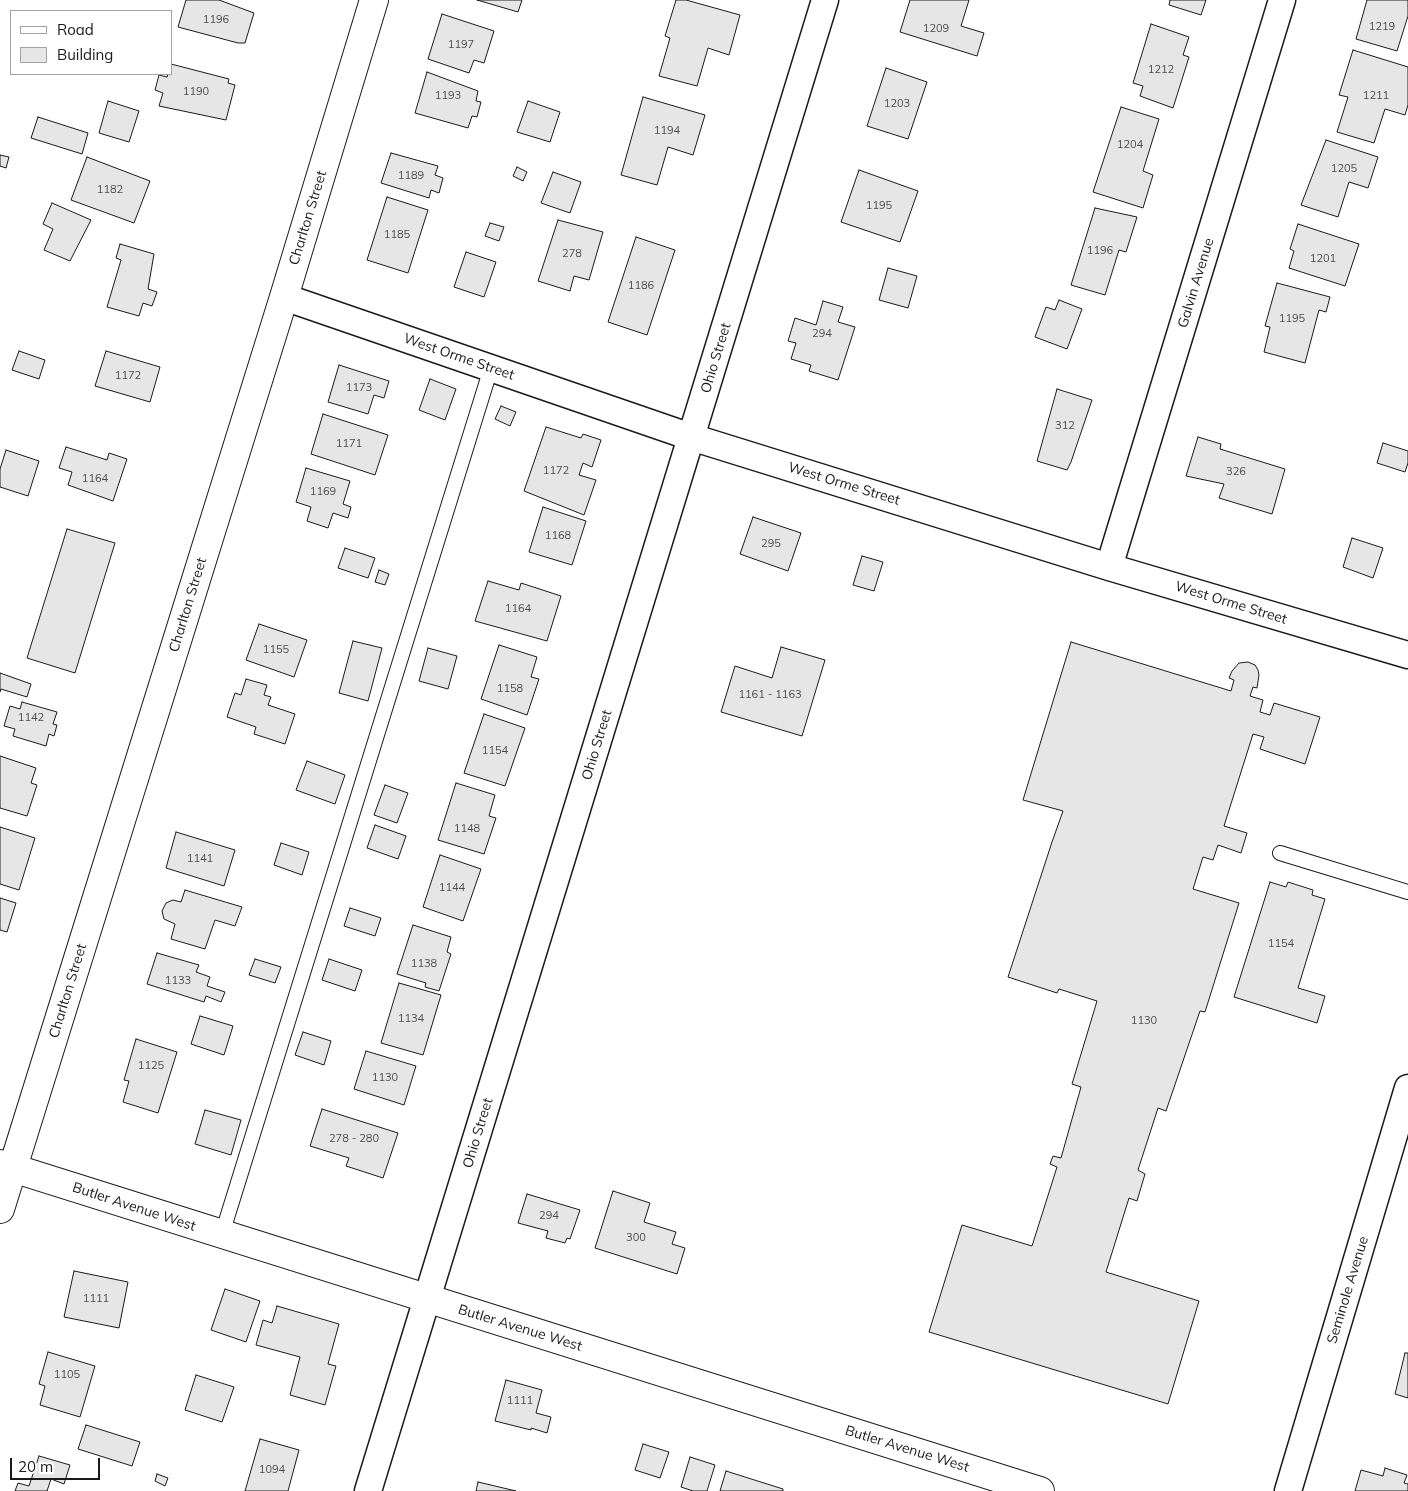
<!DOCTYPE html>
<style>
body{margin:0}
#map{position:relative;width:1408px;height:1491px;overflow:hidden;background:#fff;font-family:Mulish,sans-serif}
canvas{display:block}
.legend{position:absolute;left:10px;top:10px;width:162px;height:65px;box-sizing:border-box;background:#fff;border:1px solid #a3a3a3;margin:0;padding:6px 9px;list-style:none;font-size:15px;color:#1a1a1a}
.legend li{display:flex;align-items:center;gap:10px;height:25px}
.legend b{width:25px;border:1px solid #a3a3a3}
.scale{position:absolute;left:10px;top:1458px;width:90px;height:22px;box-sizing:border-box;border:2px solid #1a1a1a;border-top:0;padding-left:6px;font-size:15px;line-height:18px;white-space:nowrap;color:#1a1a1a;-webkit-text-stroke:4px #fff;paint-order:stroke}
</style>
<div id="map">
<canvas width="1408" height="1491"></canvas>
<ul class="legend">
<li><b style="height:6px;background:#fff"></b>Road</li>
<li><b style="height:14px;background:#e6e6e6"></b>Building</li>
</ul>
<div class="scale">20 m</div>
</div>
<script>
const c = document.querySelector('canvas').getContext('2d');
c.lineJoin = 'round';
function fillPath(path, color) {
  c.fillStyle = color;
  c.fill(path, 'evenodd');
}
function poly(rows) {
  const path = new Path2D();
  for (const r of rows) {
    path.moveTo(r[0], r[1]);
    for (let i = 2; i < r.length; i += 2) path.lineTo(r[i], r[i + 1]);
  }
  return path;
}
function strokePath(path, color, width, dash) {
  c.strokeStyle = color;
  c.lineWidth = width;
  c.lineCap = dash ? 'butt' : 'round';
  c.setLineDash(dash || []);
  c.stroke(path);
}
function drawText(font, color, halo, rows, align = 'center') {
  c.font = font + ' Mulish,sans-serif';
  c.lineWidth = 4;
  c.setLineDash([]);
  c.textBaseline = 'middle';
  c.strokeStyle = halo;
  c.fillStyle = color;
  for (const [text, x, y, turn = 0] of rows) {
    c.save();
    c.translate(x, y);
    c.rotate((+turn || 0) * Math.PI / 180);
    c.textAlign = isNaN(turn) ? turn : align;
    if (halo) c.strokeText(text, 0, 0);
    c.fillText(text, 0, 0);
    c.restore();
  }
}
const building = poly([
 [186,0,219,0,254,13,245,43,238,43,178,27,186,0],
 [477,0,522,0,518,12,477,0],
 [676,0,686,0,740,15,729,55,708,48,697,86,659,76,670,38,665,36,676,0],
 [910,0,969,0,961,26,984,33,977,56,900,32,910,0],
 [1170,0,1206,0,1201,15,1169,5,1170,0],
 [1367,0,1408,0,1408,16,1397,51,1356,39,1367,0],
 [442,14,494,31,484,63,474,60,469,73,428,59,442,14],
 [1151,24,1189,37,1183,55,1189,57,1173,108,1140,96,1143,86,1133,83,1151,24],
 [1353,50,1408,67,1408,105,1405,115,1385,109,1374,143,1337,132,1348,97,1339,95,1353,50],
 [171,64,229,79,228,83,235,85,226,120,159,106,163,93,155,90,159,75,167,77,168,74,171,74,171,64],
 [886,68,927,82,908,139,867,126,886,68],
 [427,72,478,91,476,101,481,102,477,117,472,116,468,128,415,113,427,72],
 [643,97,705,115,693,155,668,147,657,185,621,175,643,97],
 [108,101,139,111,129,142,99,133,108,101],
 [528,101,560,112,550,142,517,132,528,101],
 [1121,107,1159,119,1143,171,1153,175,1143,208,1093,192,1121,107],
 [38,117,88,133,82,154,31,138,38,117],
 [1326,140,1378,157,1368,188,1349,182,1338,217,1301,205,1326,140],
 [391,153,438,166,435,175,443,178,439,193,431,190,429,198,381,183,391,153],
 [0,155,9,157,6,168,0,166,0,155],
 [87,157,150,181,134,223,71,200,87,157],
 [517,167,527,172,523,181,513,176,517,167],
 [859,170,918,191,900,242,841,222,859,170],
 [553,172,581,182,570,213,541,203,553,172],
 [387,197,428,210,408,273,367,260,387,197],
 [52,203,91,220,70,261,44,250,53,229,43,224,52,203],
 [1095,208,1137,217,1126,252,1119,250,1105,295,1071,285,1095,208],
 [558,220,603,232,589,280,574,276,570,291,538,281,558,220],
 [490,223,504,227,499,241,485,236,490,223],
 [1298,224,1359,244,1345,286,1289,268,1294,251,1290,249,1298,224],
 [636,237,675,250,647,335,608,322,636,237],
 [120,244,154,254,148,289,157,292,152,306,143,303,139,316,107,307,121,260,116,258,120,244],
 [466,252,496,262,484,297,454,287,466,252],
 [888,268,917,276,908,308,879,300,888,268],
 [1277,283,1330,297,1326,312,1319,310,1305,363,1264,352,1270,327,1265,326,1277,283],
 [1059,300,1082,309,1067,349,1035,337,1046,307,1055,310,1059,300],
 [823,301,843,307,838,322,855,327,838,380,809,371,811,365,791,359,796,343,788,341,795,318,816,325,823,301],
 [19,351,45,360,39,379,12,370,19,351],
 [106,351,160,367,150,402,95,386,106,351],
 [339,365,389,381,384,398,374,395,368,414,328,402,339,365],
 [430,379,456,389,445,420,419,410,430,379],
 [1057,389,1092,400,1071,462,1067,470,1037,461,1057,389],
 [501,406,516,412,510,426,495,419,501,406],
 [323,414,388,435,375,475,311,454,323,414],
 [546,427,581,438,583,434,601,440,592,467,583,463,579,475,596,480,584,515,524,491,546,427],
 [1198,437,1221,444,1220,449,1285,469,1272,514,1219,498,1224,484,1186,476,1198,437],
 [1383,443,1408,451,1408,463,1405,472,1377,463,1383,443],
 [66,447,107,460,109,453,127,459,113,501,68,485,72,472,59,468,66,447],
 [6,450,39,461,28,496,0,487,0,469,6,450],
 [306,468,350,481,343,504,351,507,348,518,333,513,328,528,307,521,311,507,296,502,306,468],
 [543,507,586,521,572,565,529,552,543,507],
 [753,517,801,533,788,571,740,554,753,517],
 [67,529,115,543,75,673,27,658,67,529],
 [1352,538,1383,548,1373,578,1343,567,1352,538],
 [345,548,375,558,368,578,338,568,345,548],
 [862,556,883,562,874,591,853,585,862,556],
 [379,570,389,574,385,585,375,582,379,570],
 [488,581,519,590,521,583,561,596,547,641,475,621,488,581],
 [259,624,307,640,294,677,246,660,259,624],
 [353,641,382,648,368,701,339,693,353,641],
 [1071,642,1231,691,1234,680,1229,678,1232,671,1239,663,1248,662,1255,665,1258,670,1259,675,1257,688,1253,687,1250,696,1263,700,1260,712,1270,715,1274,703,1320,717,1305,764,1260,749,1264,737,1253,734,1224,826,1247,833,1241,853,1218,845,1213,860,1203,857,1193,889,1239,903,1205,1012,1200,1011,1166,1111,1158,1108,1138,1170,1145,1174,1137,1201,1129,1198,1106,1272,1199,1301,1168,1404,929,1332,962,1225,1032,1246,1057,1167,1050,1164,1053,1156,1061,1158,1081,1087,1072,1084,1097,1001,1059,989,1057,993,1008,977,1052,842,1063,811,1023,800,1071,642],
 [499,645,537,657,531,677,539,679,527,715,481,699,499,645],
 [781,647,825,660,802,736,721,712,735,666,772,678,781,647],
 [428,648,457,656,448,689,419,681,428,648],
 [0,673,31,684,27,697,1,689,0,692,0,673],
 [246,679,267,685,264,695,271,697,268,705,295,714,285,744,254,734,256,727,227,717,235,693,241,695,246,679],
 [22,702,57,712,53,724,57,725,54,736,49,734,46,746,13,736,15,729,4,726,10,706,20,709,22,702],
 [484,714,525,728,505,786,464,773,484,714],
 [0,756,36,768,31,783,37,785,27,816,0,808,0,756],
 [307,761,345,775,335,804,296,790,307,761],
 [456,783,495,795,489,816,496,818,484,854,438,840,456,783],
 [385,785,408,793,397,823,374,815,385,785],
 [375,825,406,836,398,859,367,848,375,825],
 [0,827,35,838,19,890,0,884,0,827],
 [176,832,235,850,224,886,166,868,176,832],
 [281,843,309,852,302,875,274,865,281,843],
 [440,855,481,869,463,921,423,907,440,855],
 [1270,882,1286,887,1288,882,1313,890,1312,895,1325,899,1298,988,1325,996,1317,1023,1234,997,1270,882],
 [185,890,242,907,235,926,215,920,205,949,171,939,175,924,164,919,162,911,166,903,173,900,181,902,185,890],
 [0,898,16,903,7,932,0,930,0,898],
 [350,908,381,918,375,936,344,926,350,908],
 [413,925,451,937,447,952,451,954,439,991,425,987,426,983,397,974,413,925],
 [157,953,199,965,196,972,210,977,207,986,225,992,221,1002,206,996,204,1002,147,984,157,953],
 [255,959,281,967,275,983,249,975,255,959],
 [329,959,362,970,355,991,322,980,329,959],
 [399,983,441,995,423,1055,381,1043,399,983],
 [200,1016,233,1026,224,1055,191,1044,200,1016],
 [303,1032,331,1041,324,1065,295,1055,303,1032],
 [136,1039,177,1052,158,1113,123,1102,129,1081,124,1080,136,1039],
 [366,1051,416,1066,404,1105,354,1089,366,1051],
 [322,1109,398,1133,383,1178,346,1166,349,1158,310,1146,322,1109],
 [205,1110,241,1120,231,1155,195,1144,205,1110],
 [613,1191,650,1203,644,1222,676,1232,672,1244,685,1248,677,1274,595,1248,613,1191],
 [527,1194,580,1210,570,1239,567,1238,565,1243,546,1238,548,1231,518,1223,527,1194],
 [74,1271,128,1282,119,1328,64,1317,74,1271],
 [225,1289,260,1301,246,1342,211,1330,225,1289],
 [277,1306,339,1324,328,1364,336,1366,325,1405,290,1395,300,1357,256,1345,263,1320,272,1323,277,1306],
 [48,1352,95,1366,80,1417,40,1405,45,1386,39,1384,48,1352],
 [1405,1353,1408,1353,1408,1398,1395,1394,1405,1353],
 [196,1375,234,1387,222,1422,185,1410,196,1375],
 [506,1380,542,1390,536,1413,551,1417,547,1433,531,1428,531,1430,495,1421,506,1380],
 [86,1425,140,1442,132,1466,78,1449,86,1425],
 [260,1439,299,1450,288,1491,245,1491,260,1439],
 [643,1444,669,1452,660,1478,635,1470,643,1444],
 [39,1456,70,1465,64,1484,51,1479,47,1491,15,1491,18,1483,29,1486,39,1456],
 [690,1457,715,1465,707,1491,693,1491,681,1487,690,1457],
 [1385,1468,1407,1475,1404,1483,1408,1484,1408,1491,1355,1491,1361,1470,1383,1476,1385,1468],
 [726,1471,783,1489,783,1491,720,1491,726,1471],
 [157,1474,168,1478,165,1486,155,1481,157,1474],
 [478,1482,516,1491,476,1491,478,1482]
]);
const service = poly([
 [1280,853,1408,892],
 [222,1234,491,368]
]);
const minor = poly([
 [284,297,691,437,1109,567,1408,655],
 [1109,567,1282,0],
 [368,1491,825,0],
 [1288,1491,1408,1088]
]);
const tertiary = poly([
 [0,1164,1040,1491],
 [0,1209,284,297,374,0]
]);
const numberNames = [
 ["1196",216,20],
 ["1219",1382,27],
 ["1209",936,29],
 ["1197",461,45],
 ["1212",1161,70],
 ["1190",196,92],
 ["1193",448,96],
 ["1211",1376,96],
 ["1203",897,104],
 ["1194",667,131],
 ["1204",1130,145],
 ["1205",1344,169],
 ["1189",411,176],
 ["1182",110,190],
 ["1195",879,206],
 ["1185",397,235],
 ["1196",1100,251],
 ["278",572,254],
 ["1201",1323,259],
 ["1186",641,286],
 ["1195",1292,319],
 ["294",822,334],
 ["1172",128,376],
 ["1173",359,388],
 ["312",1065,426],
 ["1171",349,444],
 ["1172",556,471],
 ["326",1236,472],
 ["1164",95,479],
 ["1169",323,492],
 ["1168",558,536],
 ["295",771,544],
 ["1164",518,609],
 ["1155",276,650],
 ["1158",510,689],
 ["1161 - 1163",770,695],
 ["1142",31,718],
 ["1154",495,751],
 ["1148",467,829],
 ["1141",200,859],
 ["1144",452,888],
 ["1154",1281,944],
 ["1138",424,964],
 ["1133",178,981],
 ["1134",411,1019],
 ["1130",1144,1021],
 ["1125",151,1066],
 ["1130",385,1078],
 ["278 - 280",354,1139],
 ["294",549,1216],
 ["300",636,1238],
 ["1111",96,1299],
 ["1105",67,1375],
 ["1111",520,1401],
 ["1094",272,1470]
];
const streetNames = [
 ["Charlton Street",308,218,-73],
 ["Galvin Avenue",1196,283,-73],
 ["West Orme Street",459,357,19],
 ["Ohio Street",716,358,-73],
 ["West Orme Street",844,484,17],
 ["West Orme Street",1231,603,17],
 ["Charlton Street",188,605,-73],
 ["Ohio Street",597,745,-73],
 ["Charlton Street",68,991,-73],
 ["Ohio Street",478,1133,-73],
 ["Butler Avenue West",134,1207,18],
 ["Seminole Avenue",1348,1290,-73],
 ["Butler Avenue West",520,1328,17],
 ["Butler Avenue West",907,1449,17]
];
fillPath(building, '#e6e6e6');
strokePath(building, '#1a1a1a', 1);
strokePath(service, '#1a1a1a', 16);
strokePath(minor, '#1a1a1a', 29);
strokePath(tertiary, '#1a1a1a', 30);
strokePath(service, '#fff', 14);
strokePath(minor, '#fff', 26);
strokePath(tertiary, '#fff', 28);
drawText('11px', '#4d4d4d', null, numberNames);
drawText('14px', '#1a1a1a', '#fff', streetNames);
</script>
